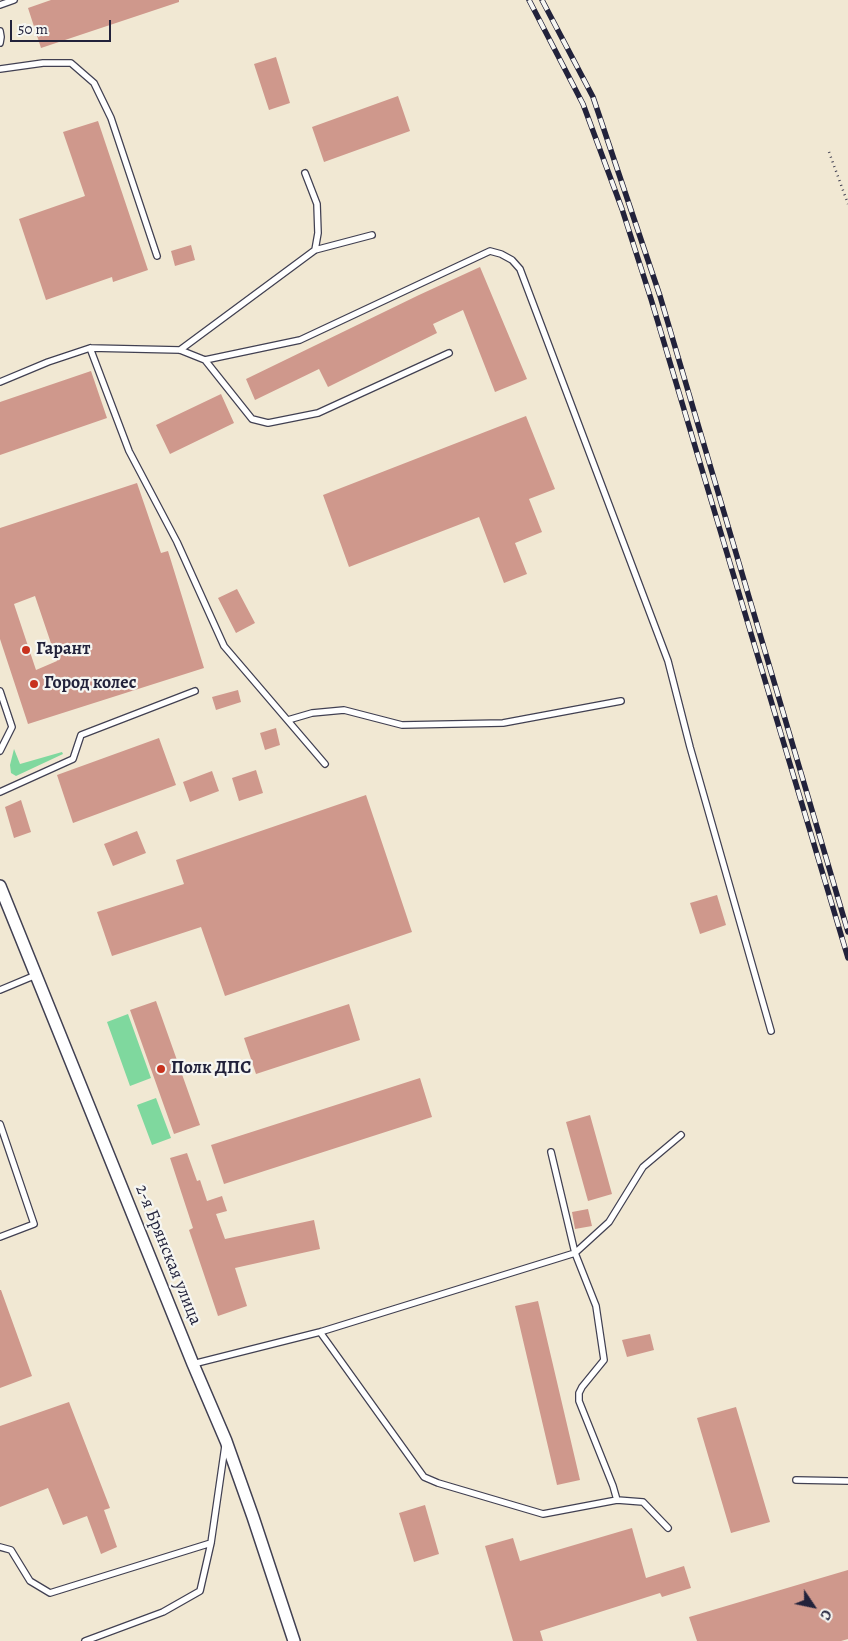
<!DOCTYPE html>
<meta charset="utf-8">
<style>
body{margin:0}
#map{position:relative;width:848px;height:1641px;overflow:hidden;background:#f1e8d3;font-family:Alegreya,serif}
canvas{display:block}
.north{position:absolute;left:788px;top:1581px;width:50px;height:50px;-webkit-text-stroke:4px #f6f6f2;paint-order:stroke;rotate:124deg;font-size:14px;font-weight:700;line-height:20px;text-align:center;color:#22223b}
.north::after{content:'';display:block;margin:auto;width:18px;height:22px;background:#22223b;clip-path:polygon(50% 0,100% 100%,50% 72%,0 100%)}
.scale{position:absolute;left:10px;top:20px;width:101px;height:22px;box-sizing:border-box;border:2px solid #22223b;border-top:0;padding-left:6px;font-size:15px;line-height:18px;white-space:nowrap;color:#22223b;-webkit-text-stroke:4px #f6f6f2;paint-order:stroke}
</style>
<div id="map">
<canvas width="848" height="1641"></canvas>
<div class="north">С</div>
<div class="scale">50 m</div>
</div>
<script>
const c = document.querySelector('canvas').getContext('2d');
c.lineJoin = 'round';
function fillPath(path, color) {
  c.fillStyle = color;
  c.fill(path, 'evenodd');
}
function poly(rows) {
  const path = new Path2D();
  for (const r of rows) {
    path.moveTo(r[0], r[1]);
    for (let i = 2; i < r.length; i += 2) path.lineTo(r[i], r[i + 1]);
  }
  return path;
}
function strokePath(path, color, width, dash) {
  c.strokeStyle = color;
  c.lineWidth = width;
  c.lineCap = dash ? 'butt' : 'round';
  c.setLineDash(dash || []);
  c.stroke(path);
}
function drawText(font, color, halo, rows, align = 'center') {
  c.font = font + ' Alegreya,serif';
  c.lineWidth = 4.5;
  c.setLineDash([]);
  c.textBaseline = 'middle';
  c.strokeStyle = halo;
  c.fillStyle = color;
  for (const [text, x, y, turn = 0] of rows) {
    c.save();
    c.translate(x, y);
    c.rotate((+turn || 0) * Math.PI / 180);
    c.textAlign = isNaN(turn) ? turn : align;
    if (halo) c.strokeText(text, 0, 0);
    c.fillText(text, 0, 0);
    c.restore();
  }
}
const green = poly([
 [14,749,20,764,62,752,63,754,16,776,11,773,10,765],
 [128,1014,151,1078,130,1086,107,1022],
 [156,1098,171,1138,152,1145,137,1105]
]);
const building = poly([
 [51,0,179,0,179,2,41,48,28,8],
 [276,57,290,103,269,110,254,64],
 [398,96,410,131,324,162,312,127],
 [98,121,148,270,113,282,112,277,46,300,19,219,85,196,63,132],
 [191,245,195,260,175,266,171,251],
 [480,267,527,379,495,392,463,310,433,324,437,333,328,387,319,369,255,400,246,379,419,295],
 [91,371,107,418,0,455,0,402],
 [221,394,234,423,170,454,156,425],
 [526,416,555,489,529,499,542,532,515,543,527,574,504,583,479,517,349,567,323,495],
 [137,483,161,553,168,551,204,668,28,724,0,639,0,528],
 [35,596,57,661,36,670,14,604],
 [237,589,255,623,236,633,218,598],
 [238,690,241,702,216,710,212,697],
 [276,728,280,745,265,750,260,733],
 [159,738,176,785,73,823,57,775],
 [256,770,263,793,239,801,232,778],
 [212,771,219,791,190,802,183,782],
 [366,795,412,932,225,996,201,927,112,956,97,912,184,884,176,860],
 [21,800,31,832,14,838,5,807],
 [137,831,146,853,113,866,104,844],
 [717,895,726,925,700,934,690,903],
 [156,1001,200,1125,174,1134,130,1010],
 [349,1004,360,1040,256,1074,244,1038],
 [420,1078,432,1117,224,1184,211,1145],
 [590,1115,612,1194,588,1201,566,1122],
 [187,1153,197,1181,200,1180,207,1201,222,1196,227,1211,216,1214,225,1239,314,1220,320,1249,235,1268,247,1306,218,1316,189,1230,193,1228,170,1158],
 [588,1209,592,1226,575,1229,572,1212],
 [0,1290,1,1290,32,1376,0,1388],
 [538,1301,580,1480,557,1485,515,1306],
 [650,1334,654,1350,627,1357,622,1340],
 [69,1402,110,1508,104,1510,117,1547,101,1554,87,1516,63,1525,48,1488,0,1507,0,1426],
 [736,1407,770,1522,731,1533,697,1418],
 [425,1505,439,1554,414,1562,399,1513],
 [632,1528,646,1578,684,1566,691,1588,662,1597,660,1593,540,1631,543,1641,513,1641,485,1546,513,1538,520,1561],
 [848,1570,848,1639,841,1641,697,1641,689,1617]
]);
const path = poly([
 [829,152,848,204]
]);
const lane = poly([
 [0,5,14,0],
 [0,31,1,37,0,43],
 [0,69,43,63,71,63,94,83,111,118,157,256],
 [305,173,317,204,318,233,315,250],
 [90,348,129,451,177,542,224,646,325,764],
 [180,350,315,250,372,235],
 [205,360,300,340,490,251,501,254,512,260,520,269,668,661,690,747,771,1031],
 [0,382,48,362,90,348,180,350,205,360,252,419,268,423,318,413,449,353],
 [0,691,12,727,0,751],
 [288,720,312,713,344,710,402,725,503,723,621,701],
 [0,792,73,759,81,735,195,691],
 [0,990,36,975],
 [0,1124,34,1224,0,1237],
 [551,1152,575,1253,596,1306,604,1360,582,1387,579,1393,579,1401,613,1486,617,1500],
 [320,1332,424,1477,438,1483,543,1514,617,1500,643,1502,668,1528],
 [193,1364,320,1332,575,1253,609,1222,643,1167,681,1135],
 [796,1480,848,1481],
 [0,1547,11,1550,30,1581,50,1593,211,1543],
 [85,1641,163,1612,200,1591,211,1543,225,1446]
]);
const street = poly([
 [0,886,193,1364,226,1441,253,1517,294,1641]
]);
const rail = poly([
 [529,0,583,104,622,209,651,299,848,958],
 [542,0,593,97,660,296,848,932]
]);
const markers = [
 [26,650,5,"#c8321e"],
 [34,684,5,"#c8321e"],
 [161,1069,5,"#c8321e"]
];
const poiNames = [
 ["Гарант",36,650],
 ["Город колес",44,684],
 ["Полк ДПС",171,1069]
];
const streetNames = [
 ["2-я Брянская улица",168,1255,68]
];
fillPath(green, '#7fd89e');
fillPath(building, '#cf988c');
strokePath(lane, '#414052', 8);
strokePath(street, '#414052', 14);
strokePath(path, '#414052', 2.5, [1, 4]);
strokePath(lane, '#fff', 5.5);
strokePath(street, '#fff', 11);
strokePath(rail, '#22223b', 5.5);
strokePath(rail, '#f6f6f2', 4, [11]);
for (const [x, y, r, color] of markers) {
  const dot = new Path2D();
  dot.arc(x, y, r, 0, 2 * Math.PI);
  c.fillStyle = color;
  c.fill(dot);
  strokePath(dot, '#f6f6f2', 2);
}
drawText('bold 18px', '#22223b', '#f6f6f2', poiNames, 'left');
drawText('18px', '#22223b', '#f6f6f2', streetNames);
</script>
